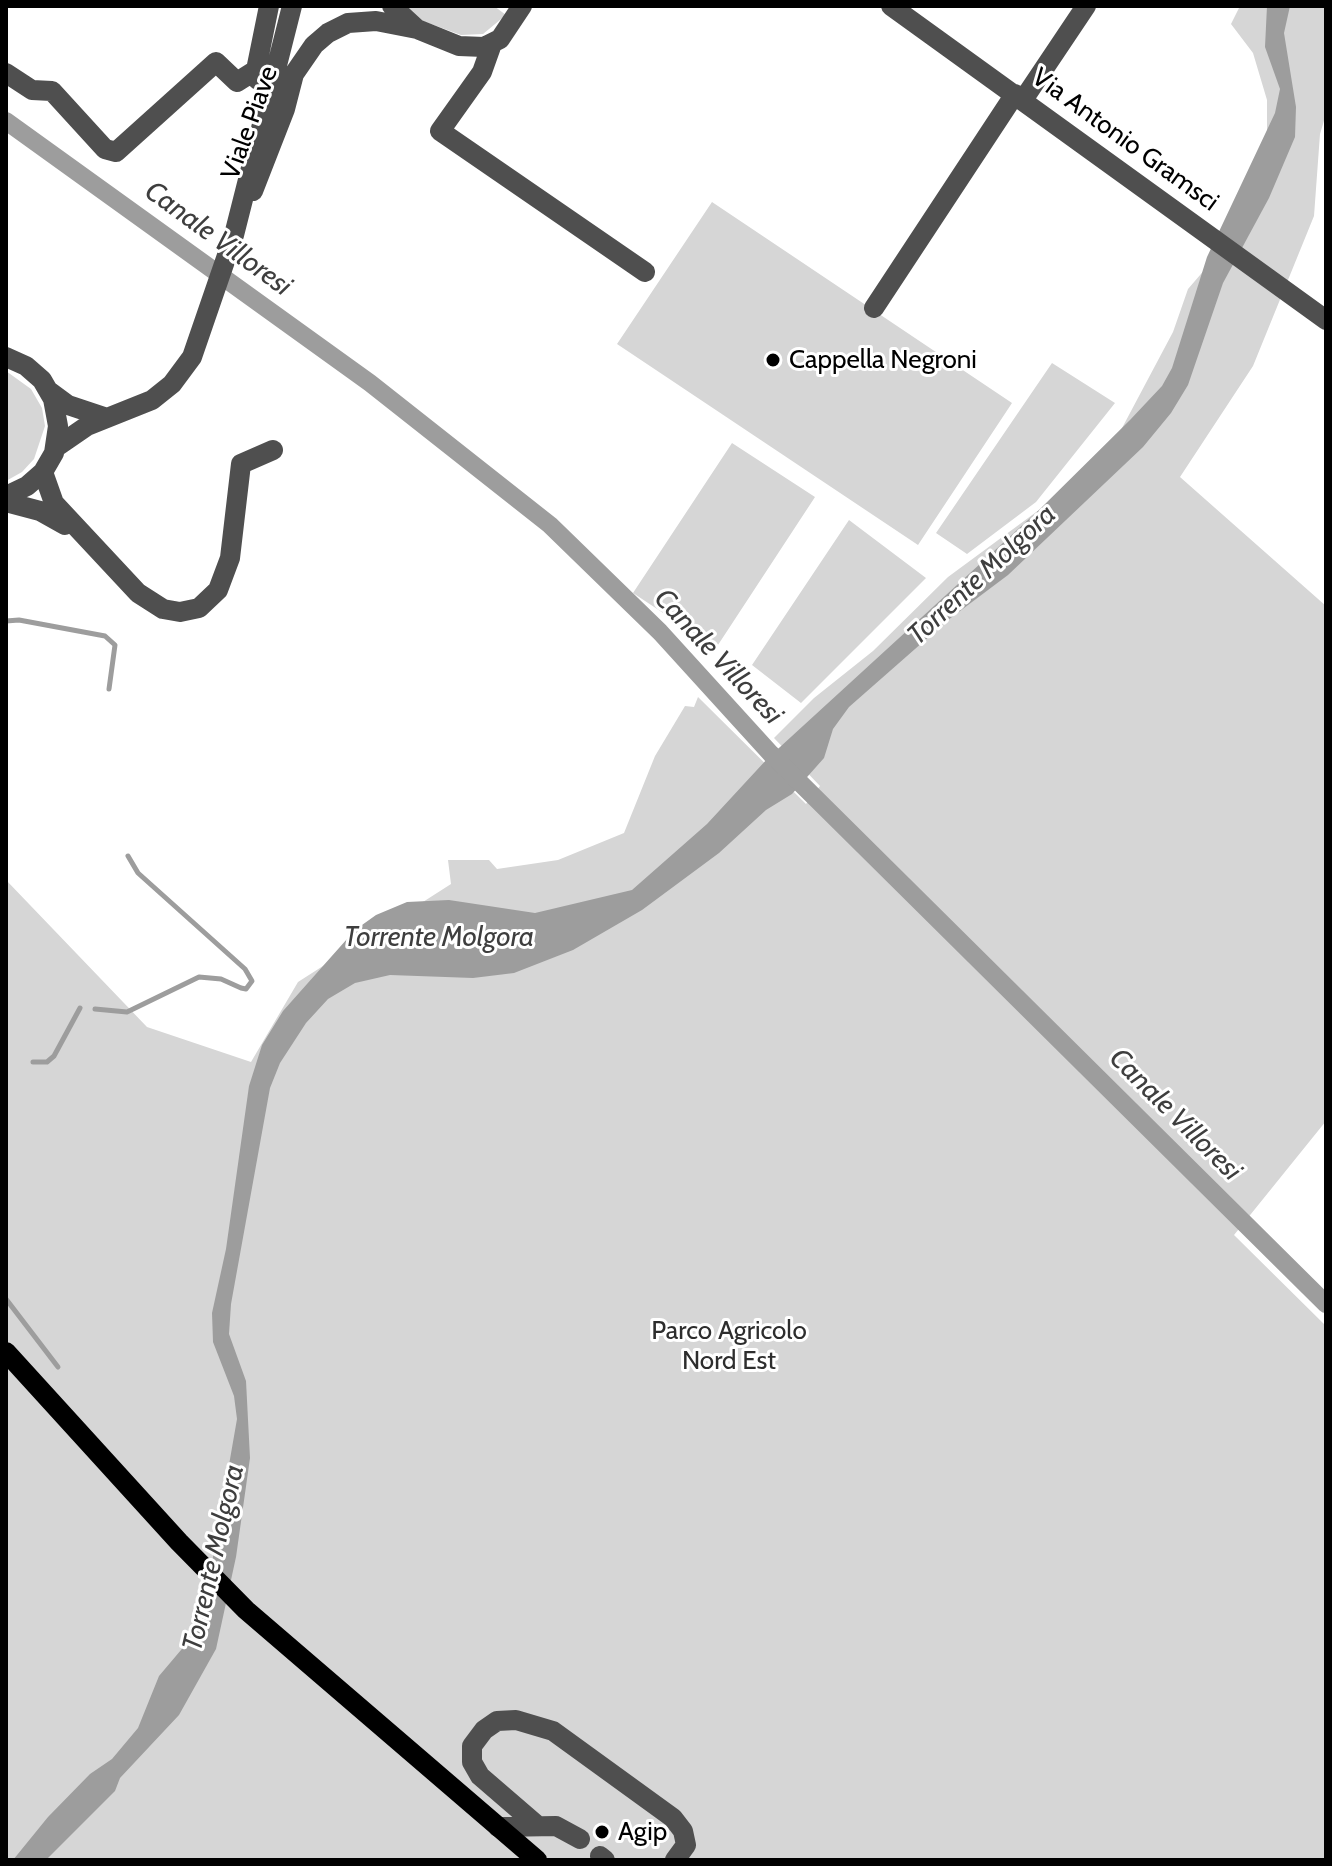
<!DOCTYPE html>
<style>
body{margin:0}
#map{position:relative;width:1332px;height:1866px;overflow:hidden;background:#fff;font-family:Cabin,sans-serif}
canvas{display:block}
.frame{position:absolute;inset:0;border:8px solid #000;pointer-events:none}
</style>
<div id="map">
<canvas width="1332" height="1866"></canvas>
<div class="frame"></div>
</div>
<script>
const c = document.querySelector('canvas').getContext('2d');
c.lineJoin = 'round';
function fillPath(path, color) {
  c.fillStyle = color;
  c.fill(path, 'evenodd');
}
function poly(rows) {
  const path = new Path2D();
  for (const r of rows) {
    path.moveTo(r[0], r[1]);
    for (let i = 2; i < r.length; i += 2) path.lineTo(r[i], r[i + 1]);
  }
  return path;
}
function strokePath(path, color, width, dash) {
  c.strokeStyle = color;
  c.lineWidth = width;
  c.lineCap = dash ? 'butt' : 'round';
  c.setLineDash(dash || []);
  c.stroke(path);
}
function drawText(font, color, halo, rows, align = 'center') {
  c.font = font + ' Cabin,sans-serif';
  c.lineWidth = 6;
  c.setLineDash([]);
  c.textBaseline = 'middle';
  c.strokeStyle = halo;
  c.fillStyle = color;
  for (const [text, x, y, turn = 0] of rows) {
    c.save();
    c.translate(x, y);
    c.rotate((+turn || 0) * Math.PI / 180);
    c.textAlign = isNaN(turn) ? turn : align;
    if (halo) c.strokeText(text, 0, 0);
    c.fillText(text, 0, 0);
    c.restore();
  }
}
const green = poly([
 [402,6,494,6,506,15,483,34,461,35,420,20],
 [1240,6,1326,6,1326,114,1320,134,1314,216,1253,366,1180,477,1326,606,1326,1121,1234,1235,1326,1326,1326,1860,6,1860,6,880,147,1027,251,1062,298,982,451,884,448,860,489,860,497,869,558,860,624,833,655,756,685,706,694,707,698,697,806,804,820,786,774,738,814,698,873,651,948,577,1081,479,1113,445,1173,332,1188,289,1244,224,1267,147,1267,100,1253,53,1231,24],
 [712,202,1012,403,918,545,617,344],
 [1052,363,1115,403,1036,502,967,554,936,533],
 [6,371,31,389,42,408,45,426,34,459,22,472,6,481],
 [732,443,815,497,716,648,633,593],
 [849,520,926,578,801,703,752,665]
]);
const water = poly([
 [1267,6,1290,6,1284,33,1296,107,1295,137,1269,198,1223,283,1188,385,1171,413,1143,447,1008,575,948,620,849,707,833,729,824,758,792,794,766,810,719,853,642,910,573,950,514,973,473,978,390,975,355,983,328,999,306,1023,280,1063,270,1088,231,1304,229,1334,246,1381,250,1458,236,1557,216,1649,179,1715,120,1778,115,1791,46,1860,13,1860,48,1817,90,1774,112,1759,138,1728,159,1676,192,1637,203,1614,237,1419,234,1396,213,1342,212,1313,226,1249,249,1086,262,1045,283,1011,355,930,376,915,407,902,449,900,535,913,632,890,707,824,768,758,1040,509,1130,420,1162,386,1172,368,1207,257,1275,113,1280,89,1265,47]
]);
const stream = poly([
 [6,621,19,620,105,636,115,645,109,689],
 [95,1009,127,1012,199,977,221,979,241,988,246,989,252,981,245,969,138,873,128,856],
 [33,1062,47,1062,54,1056,80,1008],
 [6,1299,58,1367]
]);
const canal = poly([
 [6,121,370,383,550,525,660,632,771,754,1326,1304]
]);
const minor = poly([
 [392,6,417,29],
 [891,6,1326,320],
 [492,44,482,72,440,131,645,272],
 [6,73,32,90,52,91,105,149,116,152,216,62,237,82,256,70],
 [258,80,256,70,269,6],
 [1023,100,1086,6],
 [253,191,285,109,294,74,314,45,328,33,348,23,376,21,417,29,459,46,484,47,500,39,522,6],
 [874,308,1015,94],
 [6,357,26,366,42,380,53,399,58,426,54,453,43,472,27,486,6,496],
 [49,391,68,405,107,418],
 [55,448,87,426,152,400,172,384,192,357,234,235,292,6],
 [43,472,54,503,138,593,163,609,180,612,199,608,218,590,230,558,241,464,273,450],
 [6,502,40,511,65,525],
 [538,1826,480,1776,472,1762,472,1746,484,1730,497,1721,516,1720,553,1731,673,1818,683,1831,686,1845,675,1860],
 [498,1827,556,1826,580,1839],
 [600,1856,605,1860]
]);
const major = poly([
 [6,1352,179,1542,246,1610,537,1860]
]);
const markers = [
 [773,360,8,"#000"],
 [602,1832,8,"#000"]
];
const streetNames = [
 ["Viale Piave",250,123,-70],
 ["Via Antonio Gramsci",1125,140,36]
];
const poiNames = [
 ["Cappella Negroni",789,360],
 ["Agip",618,1832]
];
const parkNames = [
 ["Parco Agricolo",729,1331],
 ["Nord Est",729,1361]
];
const waterNames = [
 ["Canale Villoresi",218,239,36],
 ["Torrente Molgora",982,575,-43],
 ["Canale Villoresi",718,657,47],
 ["Torrente Molgora",439,938],
 ["Canale Villoresi",1175,1115,45],
 ["Torrente Molgora",214,1558,-77]
];
fillPath(green, '#d6d6d6');
fillPath(water, '#9d9d9d');
strokePath(stream, '#9d9d9d', 5);
strokePath(canal, '#9d9d9d', 18);
strokePath(minor, '#4f4f4f', 20);
strokePath(major, '#000', 20);
for (const [x, y, r, color] of markers) {
  const dot = new Path2D();
  dot.arc(x, y, r, 0, 2 * Math.PI);
  c.fillStyle = color;
  c.fill(dot);
  strokePath(dot, '#fff', 3);
}
drawText('26px', '#000', '#fff', streetNames);
drawText('26px', '#000', '#fff', poiNames, 'left');
drawText('26px', '#2d2d2d', '#fff', parkNames);
drawText('italic 28px', '#3e3e3e', '#fff', waterNames);
</script>
